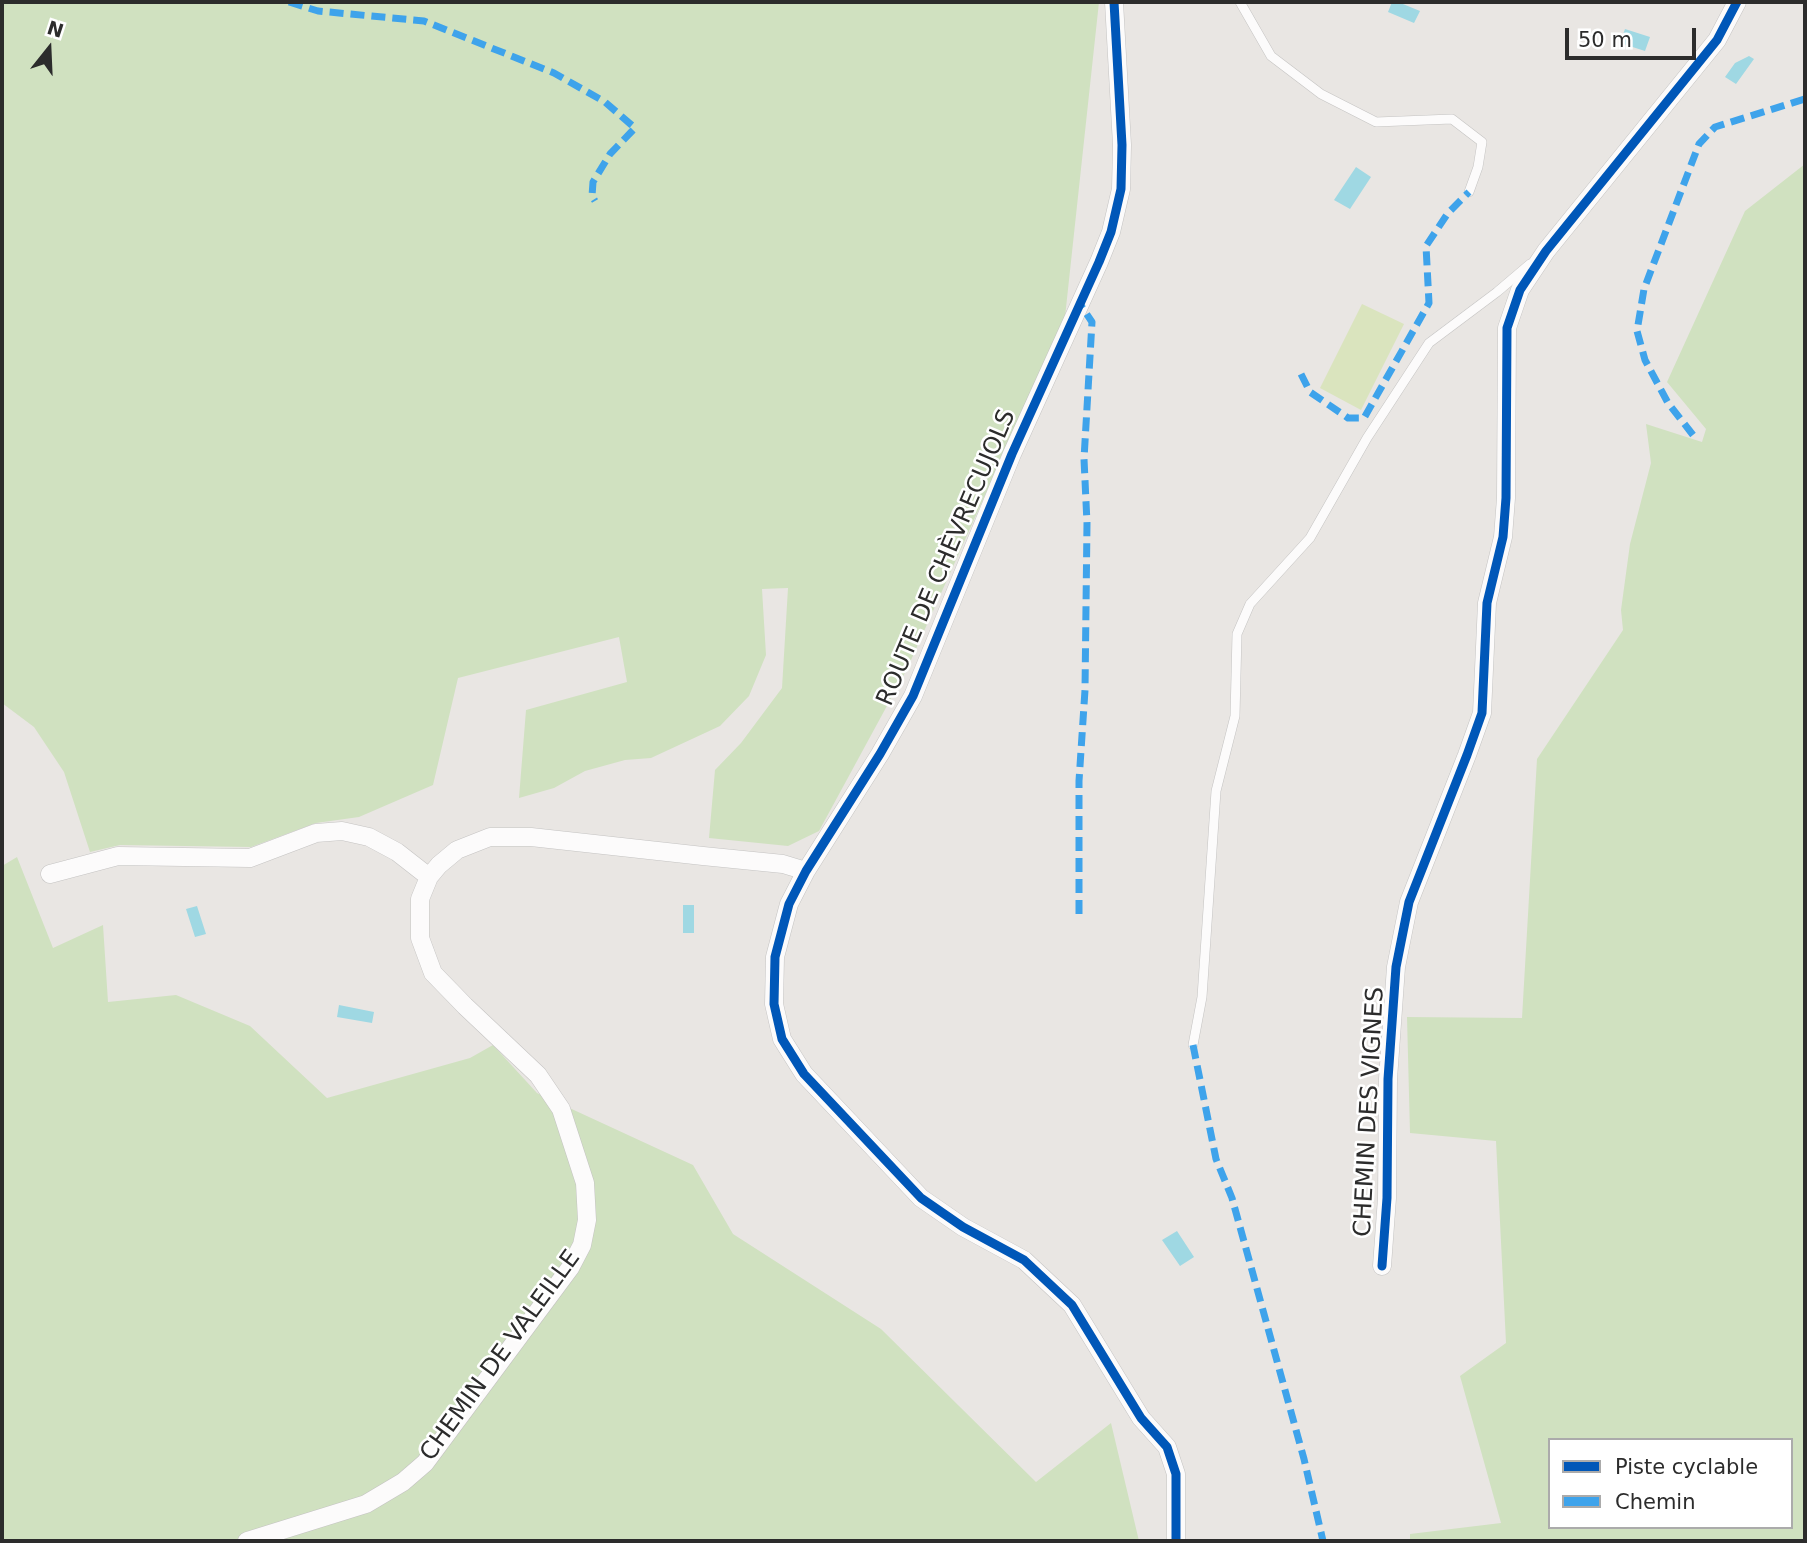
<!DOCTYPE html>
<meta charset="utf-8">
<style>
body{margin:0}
#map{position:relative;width:1807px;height:1543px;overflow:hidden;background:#e9e6e3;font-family:"DejaVu Sans",sans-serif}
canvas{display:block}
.frame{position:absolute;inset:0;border:4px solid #2c2c2c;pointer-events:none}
.legend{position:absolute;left:1548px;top:1438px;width:245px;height:91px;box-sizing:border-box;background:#fff;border:2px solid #ababab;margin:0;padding:9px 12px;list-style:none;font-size:21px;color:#2c2c2c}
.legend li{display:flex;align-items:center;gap:14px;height:35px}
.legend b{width:35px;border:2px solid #ababab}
.north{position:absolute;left:14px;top:14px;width:70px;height:70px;-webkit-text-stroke:5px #fff;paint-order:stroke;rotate:18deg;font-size:19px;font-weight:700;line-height:28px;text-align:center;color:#2c2c2c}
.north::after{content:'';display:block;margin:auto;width:24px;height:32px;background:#2c2c2c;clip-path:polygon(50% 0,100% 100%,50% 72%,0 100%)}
.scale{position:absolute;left:1565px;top:28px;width:131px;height:32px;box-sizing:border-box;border:4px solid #2c2c2c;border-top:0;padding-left:9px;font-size:21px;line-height:24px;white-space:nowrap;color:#2c2c2c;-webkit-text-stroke:5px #fff;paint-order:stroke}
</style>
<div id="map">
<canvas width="1807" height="1543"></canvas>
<div class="frame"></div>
<ul class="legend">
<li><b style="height:9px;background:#0057b8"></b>Piste cyclable</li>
<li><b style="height:9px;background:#3ea3eb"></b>Chemin</li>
</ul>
<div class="north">N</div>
<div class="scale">50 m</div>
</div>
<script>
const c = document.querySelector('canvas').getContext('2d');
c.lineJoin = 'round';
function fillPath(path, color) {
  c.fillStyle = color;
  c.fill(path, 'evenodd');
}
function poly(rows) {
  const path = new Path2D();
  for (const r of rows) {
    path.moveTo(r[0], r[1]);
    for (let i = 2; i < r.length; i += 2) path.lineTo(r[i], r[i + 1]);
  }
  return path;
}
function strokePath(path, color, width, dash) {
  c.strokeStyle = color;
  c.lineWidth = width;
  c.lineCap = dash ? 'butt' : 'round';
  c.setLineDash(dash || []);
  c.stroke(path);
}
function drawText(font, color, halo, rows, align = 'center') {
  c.font = font + ' "DejaVu Sans",sans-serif';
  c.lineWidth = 5;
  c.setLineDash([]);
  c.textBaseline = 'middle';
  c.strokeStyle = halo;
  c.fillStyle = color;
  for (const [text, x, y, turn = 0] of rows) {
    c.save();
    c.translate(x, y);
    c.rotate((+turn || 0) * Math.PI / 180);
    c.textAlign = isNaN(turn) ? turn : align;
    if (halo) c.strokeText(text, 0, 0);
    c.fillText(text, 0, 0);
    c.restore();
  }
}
const green = poly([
 [2,2,1099,2,1065,317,907,669,819,831,788,846,709,838,715,770,741,743,782,688,788,588,762,589,766,655,749,696,720,726,651,758,625,760,585,771,554,788,519,798,526,710,627,682,619,637,458,678,433,785,359,817,316,823,251,847,120,845,90,852,64,772,34,727,2,703],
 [1805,164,1805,1541,1410,1541,1410,1534,1501,1523,1460,1376,1506,1343,1496,1141,1410,1133,1407,1017,1522,1018,1537,759,1623,630,1621,610,1630,544,1651,463,1646,424,1702,442,1706,429,1667,382,1745,211],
 [1550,1440,1791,1440,1791,1527,1550,1527],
 [17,857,53,948,103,925,108,1002,176,995,250,1026,327,1098,470,1058,493,1045,537,1093,693,1165,733,1234,881,1329,1036,1482,1111,1423,1139,1541,2,1541,2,866]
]);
const pitch = poly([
 [1362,304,1404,324,1361,410,1320,388]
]);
const water = poly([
 [1392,2,1398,2,1420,11,1414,23,1388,12],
 [1625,29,1650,37,1645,51,1620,43],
 [1749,56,1754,59,1736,84,1725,77,1735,63],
 [1356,167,1371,177,1350,209,1334,200],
 [683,905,694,905,694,933,683,933],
 [197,906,206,934,195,937,186,909],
 [339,1005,374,1012,372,1023,337,1017],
 [1177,1231,1194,1257,1180,1266,1162,1240]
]);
const lane = poly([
 [1240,2,1271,56,1321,94,1376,122,1452,119,1482,142,1478,167,1469,192],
 [1193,1045,1202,997,1216,791,1235,716,1237,634,1250,604,1310,538,1367,438,1429,343,1497,292,1530,264]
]);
const street = poly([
 [1114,2,1122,145,1121,189,1111,232,1099,262,1012,454,913,696,880,754,806,871,789,904,775,957,774,1004,782,1039,804,1074,921,1198,963,1227,1024,1260,1072,1305,1141,1418,1167,1447,1176,1474,1176,1541],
 [50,874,118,856,250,858,316,833,342,831,369,837,397,852,429,877],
 [1382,1266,1387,1198,1388,1079,1396,967,1409,902,1467,755,1482,713,1487,603,1503,537,1506,498,1507,328,1520,290,1546,251,1717,40,1737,2],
 [247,1541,366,1504,403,1482,425,1463,570,1268,582,1245,587,1220,585,1183,561,1109,538,1075,465,1006,433,973,420,938,420,899,429,877,439,865,457,850,490,837,531,837,703,856,783,864,806,871]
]);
const quiet = poly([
 [289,2,318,11,424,21,554,73,605,102,635,128,610,154,593,182,592,196,595,201],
 [1301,374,1310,392,1348,418,1364,418,1429,303,1426,246,1448,213,1469,192],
 [1693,435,1668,403,1645,360,1637,331,1644,289,1699,144,1715,127,1805,99],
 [1079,914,1079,781,1085,690,1087,523,1084,459,1092,322,1080,304],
 [1193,1045,1216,1159,1232,1198,1304,1459,1323,1541]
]);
const cycleway = poly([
 [1114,2,1122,145,1121,189,1111,232,1099,262,1012,454,913,696,880,754,806,871,789,904,775,957,774,1004,782,1039,804,1074,921,1198,963,1227,1024,1260,1072,1305,1141,1418,1167,1447,1176,1474,1176,1541],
 [1382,1266,1387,1198,1388,1079,1396,967,1409,902,1467,755,1482,713,1487,603,1503,537,1506,498,1507,328,1520,290,1546,251,1717,40,1737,2]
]);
const streetNames = [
 ["ROUTE DE CHÈVRECUJOLS",947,558,-67],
 ["CHEMIN DES VIGNES",1370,1112,-87],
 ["CHEMIN DE VALEILLE",501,1356,-54]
];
fillPath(green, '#d0e1c0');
fillPath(pitch, '#dae4be');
fillPath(water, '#9fd8e3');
strokePath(lane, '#c4c3c2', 10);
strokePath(street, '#c4c3c2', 19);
strokePath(lane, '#fcfbfb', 9);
strokePath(street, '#fcfbfb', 18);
strokePath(quiet, '#3ea3eb', 7, [14, 7]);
strokePath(cycleway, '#0057b8', 9);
drawText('24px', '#2c2c2c', '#fff', streetNames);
</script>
